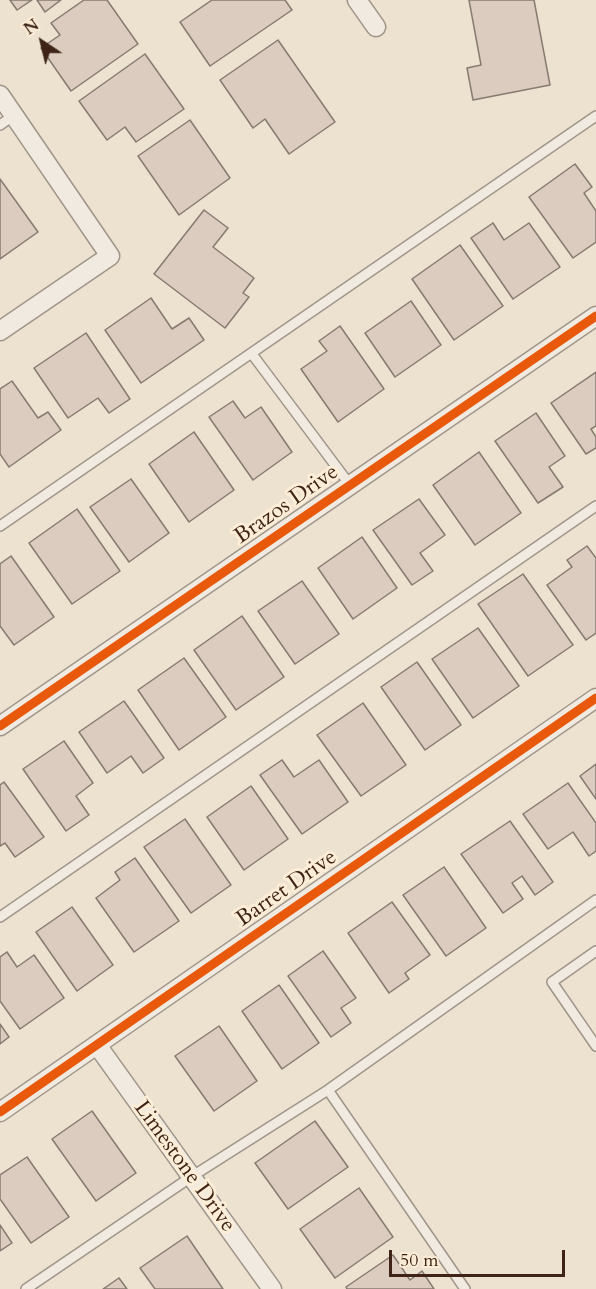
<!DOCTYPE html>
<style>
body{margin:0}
#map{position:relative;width:596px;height:1289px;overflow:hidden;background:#ede1cf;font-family:Cardo,serif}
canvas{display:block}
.north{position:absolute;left:12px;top:12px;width:60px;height:60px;-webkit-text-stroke:4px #fcedd7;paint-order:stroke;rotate:325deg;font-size:16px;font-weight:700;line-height:24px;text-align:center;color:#3e2316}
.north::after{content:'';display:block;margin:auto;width:21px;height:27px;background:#3e2316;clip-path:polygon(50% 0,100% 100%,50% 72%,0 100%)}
.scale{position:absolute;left:389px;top:1250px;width:176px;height:27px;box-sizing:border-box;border:3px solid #3e2316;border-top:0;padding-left:8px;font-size:18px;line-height:21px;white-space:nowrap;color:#3e2316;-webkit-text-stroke:4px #fcedd7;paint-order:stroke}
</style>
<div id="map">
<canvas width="596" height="1289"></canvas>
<div class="north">N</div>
<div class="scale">50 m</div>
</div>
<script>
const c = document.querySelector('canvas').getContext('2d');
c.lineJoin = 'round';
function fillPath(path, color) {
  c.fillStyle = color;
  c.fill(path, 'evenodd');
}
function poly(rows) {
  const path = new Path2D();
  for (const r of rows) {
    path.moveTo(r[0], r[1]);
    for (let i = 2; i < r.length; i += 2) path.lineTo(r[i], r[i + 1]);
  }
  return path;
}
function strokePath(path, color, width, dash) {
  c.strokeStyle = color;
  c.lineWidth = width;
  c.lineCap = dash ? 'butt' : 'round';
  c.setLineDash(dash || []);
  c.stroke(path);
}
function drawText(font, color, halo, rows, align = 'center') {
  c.font = font + ' Cardo,serif';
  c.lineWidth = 6;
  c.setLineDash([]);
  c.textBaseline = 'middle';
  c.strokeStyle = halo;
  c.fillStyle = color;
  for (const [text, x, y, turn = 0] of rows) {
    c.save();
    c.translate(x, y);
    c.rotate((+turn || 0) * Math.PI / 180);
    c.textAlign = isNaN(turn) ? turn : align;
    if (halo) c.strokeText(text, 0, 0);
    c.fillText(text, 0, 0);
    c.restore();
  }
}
const building = poly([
 [10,0,32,0,17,10,10,0],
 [37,0,61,0,45,12,37,0],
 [84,0,107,0,138,44,71,91,41,48,60,35,51,23,84,0],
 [212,0,285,0,292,10,210,66,180,22,212,0],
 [469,0,534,0,550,85,473,100,467,68,481,65,469,0],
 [278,40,335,122,289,154,265,119,253,128,220,80,278,40],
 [145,54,184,109,136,142,125,127,107,140,79,101,145,54],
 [190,120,230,178,179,215,138,156,190,120],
 [575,164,592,187,584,193,596,211,596,242,573,258,529,197,575,164],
 [0,179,38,232,0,259,0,179],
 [204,210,228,228,213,247,254,278,243,293,249,297,225,328,154,274,204,210],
 [493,223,504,240,529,223,560,267,513,299,471,238,493,223],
 [460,245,503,306,454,340,412,279,460,245],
 [151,298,172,329,189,318,204,340,141,383,105,330,151,298],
 [411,301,441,345,395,377,365,333,411,301],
 [340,326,384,389,338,422,301,369,327,351,319,341,340,326],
 [86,333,130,399,109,413,98,398,68,418,34,368,86,333],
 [596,372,596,426,591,429,596,437,596,448,586,454,551,403,596,372],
 [12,381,38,418,48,412,61,430,9,467,0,454,0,389,12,381],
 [233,401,245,418,261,407,292,452,253,480,209,417,233,401],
 [536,413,565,456,549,467,563,487,538,503,495,441,536,413],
 [194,432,234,490,189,522,149,464,194,432],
 [479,452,521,513,475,545,433,485,479,452],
 [131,479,169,533,129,562,90,507,131,479],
 [419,499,445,535,420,553,433,571,412,585,373,530,419,499],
 [77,509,120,571,72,604,29,543,77,509],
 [362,537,397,588,353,619,318,568,362,537],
 [587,546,596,558,596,633,586,640,547,585,572,567,567,560,587,546],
 [11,556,54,617,14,645,0,626,0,564,11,556],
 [523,574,573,645,528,676,478,604,523,574],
 [302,581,339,634,295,664,258,611,302,581],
 [242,616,284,677,236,710,194,650,242,616],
 [478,628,519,686,473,718,432,659,478,628],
 [184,658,226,717,179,750,138,690,184,658],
 [417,662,461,725,425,750,381,687,417,662],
 [124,701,164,758,143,773,131,756,107,773,79,732,124,701],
 [363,703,406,765,361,796,317,735,363,703],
 [64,741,93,783,76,796,89,815,66,831,23,769,64,741],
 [282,760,294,777,319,760,348,802,302,834,260,775,282,760],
 [596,764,596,799,580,776,596,764],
 [4,782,44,837,15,857,5,843,0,846,0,785,4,782],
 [568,783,596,823,596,851,589,856,573,832,548,849,523,814,568,783],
 [251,786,288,839,244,870,207,817,251,786],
 [185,819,231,885,191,913,144,847,185,819],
 [510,821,553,882,535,895,522,876,512,883,523,899,503,913,461,854,510,821],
 [135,858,179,921,134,952,96,898,120,880,115,872,135,858],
 [444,867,486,928,446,956,403,895,444,867],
 [392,902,430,955,405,973,409,979,389,993,348,933,392,902],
 [72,907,113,965,77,991,36,932,72,907],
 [323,951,356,998,341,1008,351,1023,331,1037,288,976,323,951],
 [7,952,17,967,34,955,64,998,20,1029,0,1001,0,957,7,952],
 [279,985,319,1043,282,1069,242,1011,279,985],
 [0,1024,9,1037,0,1044,0,1024],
 [219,1026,257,1081,214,1111,175,1056,219,1026],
 [92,1111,136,1173,96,1201,52,1139,92,1111],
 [315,1121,348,1167,288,1209,255,1163,315,1121],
 [27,1157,69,1217,31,1243,0,1199,0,1175,27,1157],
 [359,1188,393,1237,335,1278,300,1229,359,1188],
 [0,1225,12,1243,0,1251,0,1225],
 [187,1236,223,1289,155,1289,140,1268,187,1236],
 [393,1255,410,1280,422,1271,434,1289,347,1289,346,1287,393,1255],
 [119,1278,127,1289,103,1289,119,1278]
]);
const service = poly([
 [0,125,14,115],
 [252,354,350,485],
 [0,526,596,116],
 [0,917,596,506],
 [596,951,552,982,596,1046],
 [328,1090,465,1289],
 [26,1289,191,1177,328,1090,596,900]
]);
const minor = poly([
 [357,0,376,27],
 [0,95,110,256,0,331],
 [0,726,596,316],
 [97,1045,272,1289],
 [0,1112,596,698]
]);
const cycleway = poly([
 [0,726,596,316],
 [0,1112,596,698]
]);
const streetNames = [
 ["Brazos Drive",287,505,-35],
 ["Barret Drive",287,889,-35],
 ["Limestone Drive",184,1167,54]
];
fillPath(building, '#dccbbf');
strokePath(building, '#867b70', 1.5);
strokePath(service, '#9f9589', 12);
strokePath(minor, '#9f9589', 21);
strokePath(service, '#f0eae0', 9);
strokePath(minor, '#f0eae0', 18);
strokePath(cycleway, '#e8590c', 9);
drawText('22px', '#3e2316', '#fcedd7', streetNames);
</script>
